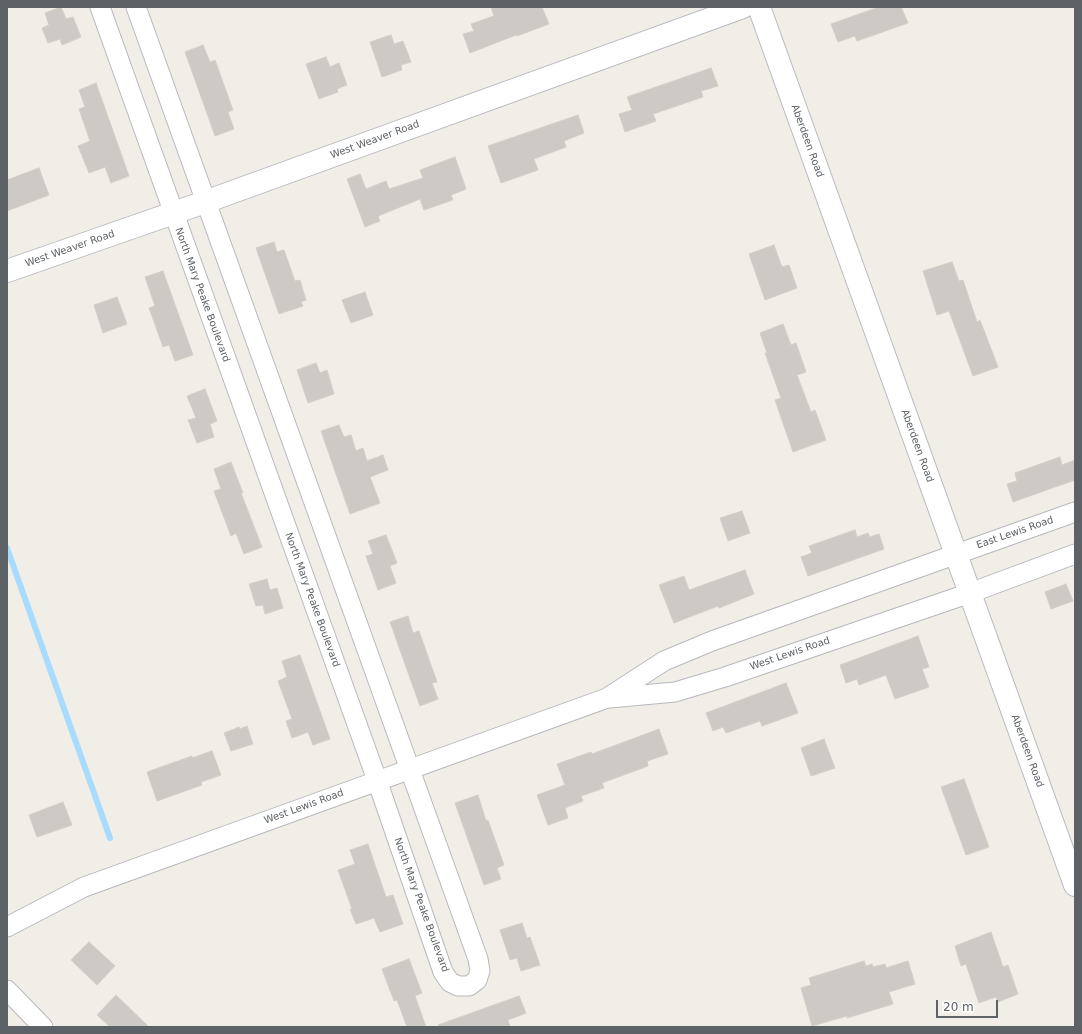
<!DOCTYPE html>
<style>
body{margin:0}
#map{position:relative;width:1082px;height:1034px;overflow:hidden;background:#f0eee6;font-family:"DejaVu Sans",sans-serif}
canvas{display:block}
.frame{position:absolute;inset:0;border:8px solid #5d6267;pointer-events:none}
.scale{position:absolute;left:936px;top:1000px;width:62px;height:18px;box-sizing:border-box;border:2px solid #5d6267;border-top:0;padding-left:5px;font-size:12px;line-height:14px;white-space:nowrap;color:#5d6267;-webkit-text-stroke:3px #fff;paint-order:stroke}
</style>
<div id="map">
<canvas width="1082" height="1034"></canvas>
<div class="frame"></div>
<div class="scale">20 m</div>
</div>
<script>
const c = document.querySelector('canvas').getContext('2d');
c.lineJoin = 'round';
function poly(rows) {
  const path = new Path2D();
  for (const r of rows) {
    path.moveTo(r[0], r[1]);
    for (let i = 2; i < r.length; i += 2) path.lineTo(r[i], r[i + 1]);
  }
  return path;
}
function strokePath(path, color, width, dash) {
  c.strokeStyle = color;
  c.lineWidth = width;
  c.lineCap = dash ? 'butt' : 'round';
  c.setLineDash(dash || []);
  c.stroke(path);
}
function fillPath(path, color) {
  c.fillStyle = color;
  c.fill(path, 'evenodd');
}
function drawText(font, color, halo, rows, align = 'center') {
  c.font = font + ' "DejaVu Sans",sans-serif';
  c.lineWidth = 4;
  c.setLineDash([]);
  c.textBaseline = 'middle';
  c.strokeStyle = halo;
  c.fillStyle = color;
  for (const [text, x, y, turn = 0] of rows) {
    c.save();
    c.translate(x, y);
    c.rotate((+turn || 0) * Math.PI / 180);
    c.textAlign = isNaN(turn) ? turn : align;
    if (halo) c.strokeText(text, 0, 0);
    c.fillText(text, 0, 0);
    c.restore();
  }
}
const stream = poly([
 [7,548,110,838]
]);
const building = poly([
 [61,7,66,19,73,17,81,37,62,45,60,39,48,43,42,28,49,25,45,13,61,7],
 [491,7,542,7,549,24,517,36,516,35,470,53,463,34,474,31,471,24,494,16,491,7],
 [879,7,901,7,908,23,857,41,855,36,838,42,831,24,879,7],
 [391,35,394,44,403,41,411,62,401,65,402,70,382,77,370,42,391,35],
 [203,45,210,62,215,60,233,110,228,112,234,129,215,136,185,52,203,45],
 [326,57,330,67,339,63,347,85,337,89,338,92,319,99,306,64,326,57],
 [711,68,718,86,701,91,703,97,653,114,656,121,625,132,619,114,632,110,627,97,711,68],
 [96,83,129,176,111,183,105,167,89,173,78,146,90,141,79,109,85,107,79,90,96,83],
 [578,115,584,133,564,141,566,147,534,159,538,170,501,183,488,146,578,115],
 [455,157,466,189,451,195,453,200,424,210,420,199,378,216,380,221,365,227,347,179,360,174,366,189,386,181,389,189,423,178,420,170,455,157],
 [39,168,49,195,7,211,7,180,39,168],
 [274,242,277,252,284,250,295,281,300,280,306,300,301,302,303,306,279,314,256,248,274,242],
 [774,245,782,267,789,265,797,288,765,300,749,254,774,245],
 [952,262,959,281,963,280,977,322,980,320,998,367,973,376,949,311,937,315,923,271,952,262],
 [163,271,193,355,175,361,169,345,163,347,149,308,155,306,145,277,163,271],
 [365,292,373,315,351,323,342,300,365,292],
 [117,297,127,324,103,333,94,305,117,297],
 [783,324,791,345,796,343,806,372,797,375,811,412,815,410,826,440,793,452,775,400,781,398,765,353,767,353,760,333,783,324],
 [316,363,320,373,327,370,334,394,308,403,297,370,316,363],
 [205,389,217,421,210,424,214,437,197,443,188,420,196,418,187,396,205,389],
 [339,425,344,437,351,435,356,451,363,448,367,461,383,455,388,470,370,477,380,503,350,514,321,431,339,425],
 [1060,457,1062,465,1075,460,1075,480,1013,502,1007,484,1017,481,1015,473,1060,457],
 [231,462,243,493,241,493,262,547,244,554,236,533,231,536,214,491,221,489,214,469,231,462],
 [742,511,750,533,728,541,720,518,742,511],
 [855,530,857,537,868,533,870,537,879,534,884,549,808,576,801,557,812,553,809,546,855,530],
 [386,535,397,563,390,566,396,583,378,590,366,556,373,554,368,541,386,535],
 [745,570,754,594,719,608,718,606,674,623,659,585,684,576,689,590,745,570],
 [267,579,270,590,277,588,283,608,265,614,263,605,256,606,249,584,267,579],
 [1066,584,1073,601,1051,609,1045,592,1066,584],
 [408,616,413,633,419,631,437,682,432,683,438,699,420,706,390,622,408,616],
 [918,636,929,667,922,669,929,687,895,699,886,675,859,685,857,679,846,683,840,665,918,636],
 [300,655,330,739,313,745,308,732,292,738,286,721,292,719,278,681,287,677,282,661,300,655],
 [786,683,798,713,762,726,760,721,726,733,723,727,713,731,706,713,786,683],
 [247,726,253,744,231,751,224,733,239,727,240,729,247,726],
 [659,729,668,754,647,761,648,766,602,783,604,788,581,796,583,801,565,808,568,818,548,825,537,795,565,785,557,764,591,752,592,754,659,729],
 [824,739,835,768,811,776,801,748,824,739],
 [212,751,221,775,201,782,202,785,157,801,147,772,192,756,192,758,212,751],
 [964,779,989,847,966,855,941,787,964,779],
 [478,795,486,821,488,820,504,865,497,868,501,879,484,885,455,803,478,795],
 [63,802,72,825,37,837,29,815,63,802],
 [368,844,386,897,393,895,403,924,380,932,374,918,356,924,350,909,352,909,338,870,355,864,350,850,368,844],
 [522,923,527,938,530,937,540,965,521,971,517,958,510,960,500,930,522,923],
 [991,932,1003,967,1008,965,1018,994,998,1002,996,997,979,1003,966,964,961,966,955,946,991,932],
 [89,942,115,966,97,985,71,960,89,942],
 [409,959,422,993,415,996,426,1027,407,1027,397,1000,394,1001,382,969,409,959],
 [864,961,866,966,872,964,873,967,885,964,886,968,908,961,915,984,889,992,893,1004,847,1018,847,1016,812,1026,801,988,811,985,809,978,864,961],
 [116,995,149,1027,110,1027,97,1015,116,995],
 [519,996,526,1013,508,1020,510,1027,439,1027,438,1025,519,996]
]);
const street = poly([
 [100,7,377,780,443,972,450,982,458,986,469,986,477,980,480,971,478,959,136,7],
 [610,698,675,692,725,677,970,593,1075,554],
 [7,927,84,887,607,698,664,661,712,641,1075,512],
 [7,990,43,1027]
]);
const secondary = poly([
 [759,7,1075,885],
 [7,271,205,202,743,7]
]);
const streetNames = [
 ["West Weaver Road",375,140,-20],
 ["Aberdeen Road",807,141,70],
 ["West Weaver Road",70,249,-19],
 ["North Mary Peake Boulevard",202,295,70],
 ["Aberdeen Road",917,446,70],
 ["East Lewis Road",1015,533,-19],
 ["North Mary Peake Boulevard",312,600,70],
 ["West Lewis Road",790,654,-19],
 ["Aberdeen Road",1027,751,70],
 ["West Lewis Road",304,807,-20],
 ["North Mary Peake Boulevard",421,905,70]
];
strokePath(stream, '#a7dbff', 6);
fillPath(building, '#cdcac5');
strokePath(building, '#d5cfc4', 1);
strokePath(street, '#b6b9bd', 21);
strokePath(secondary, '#b7bbc0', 24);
strokePath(street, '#fff', 19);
strokePath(secondary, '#fff', 22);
drawText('10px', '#5d6267', '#fff', streetNames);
</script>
